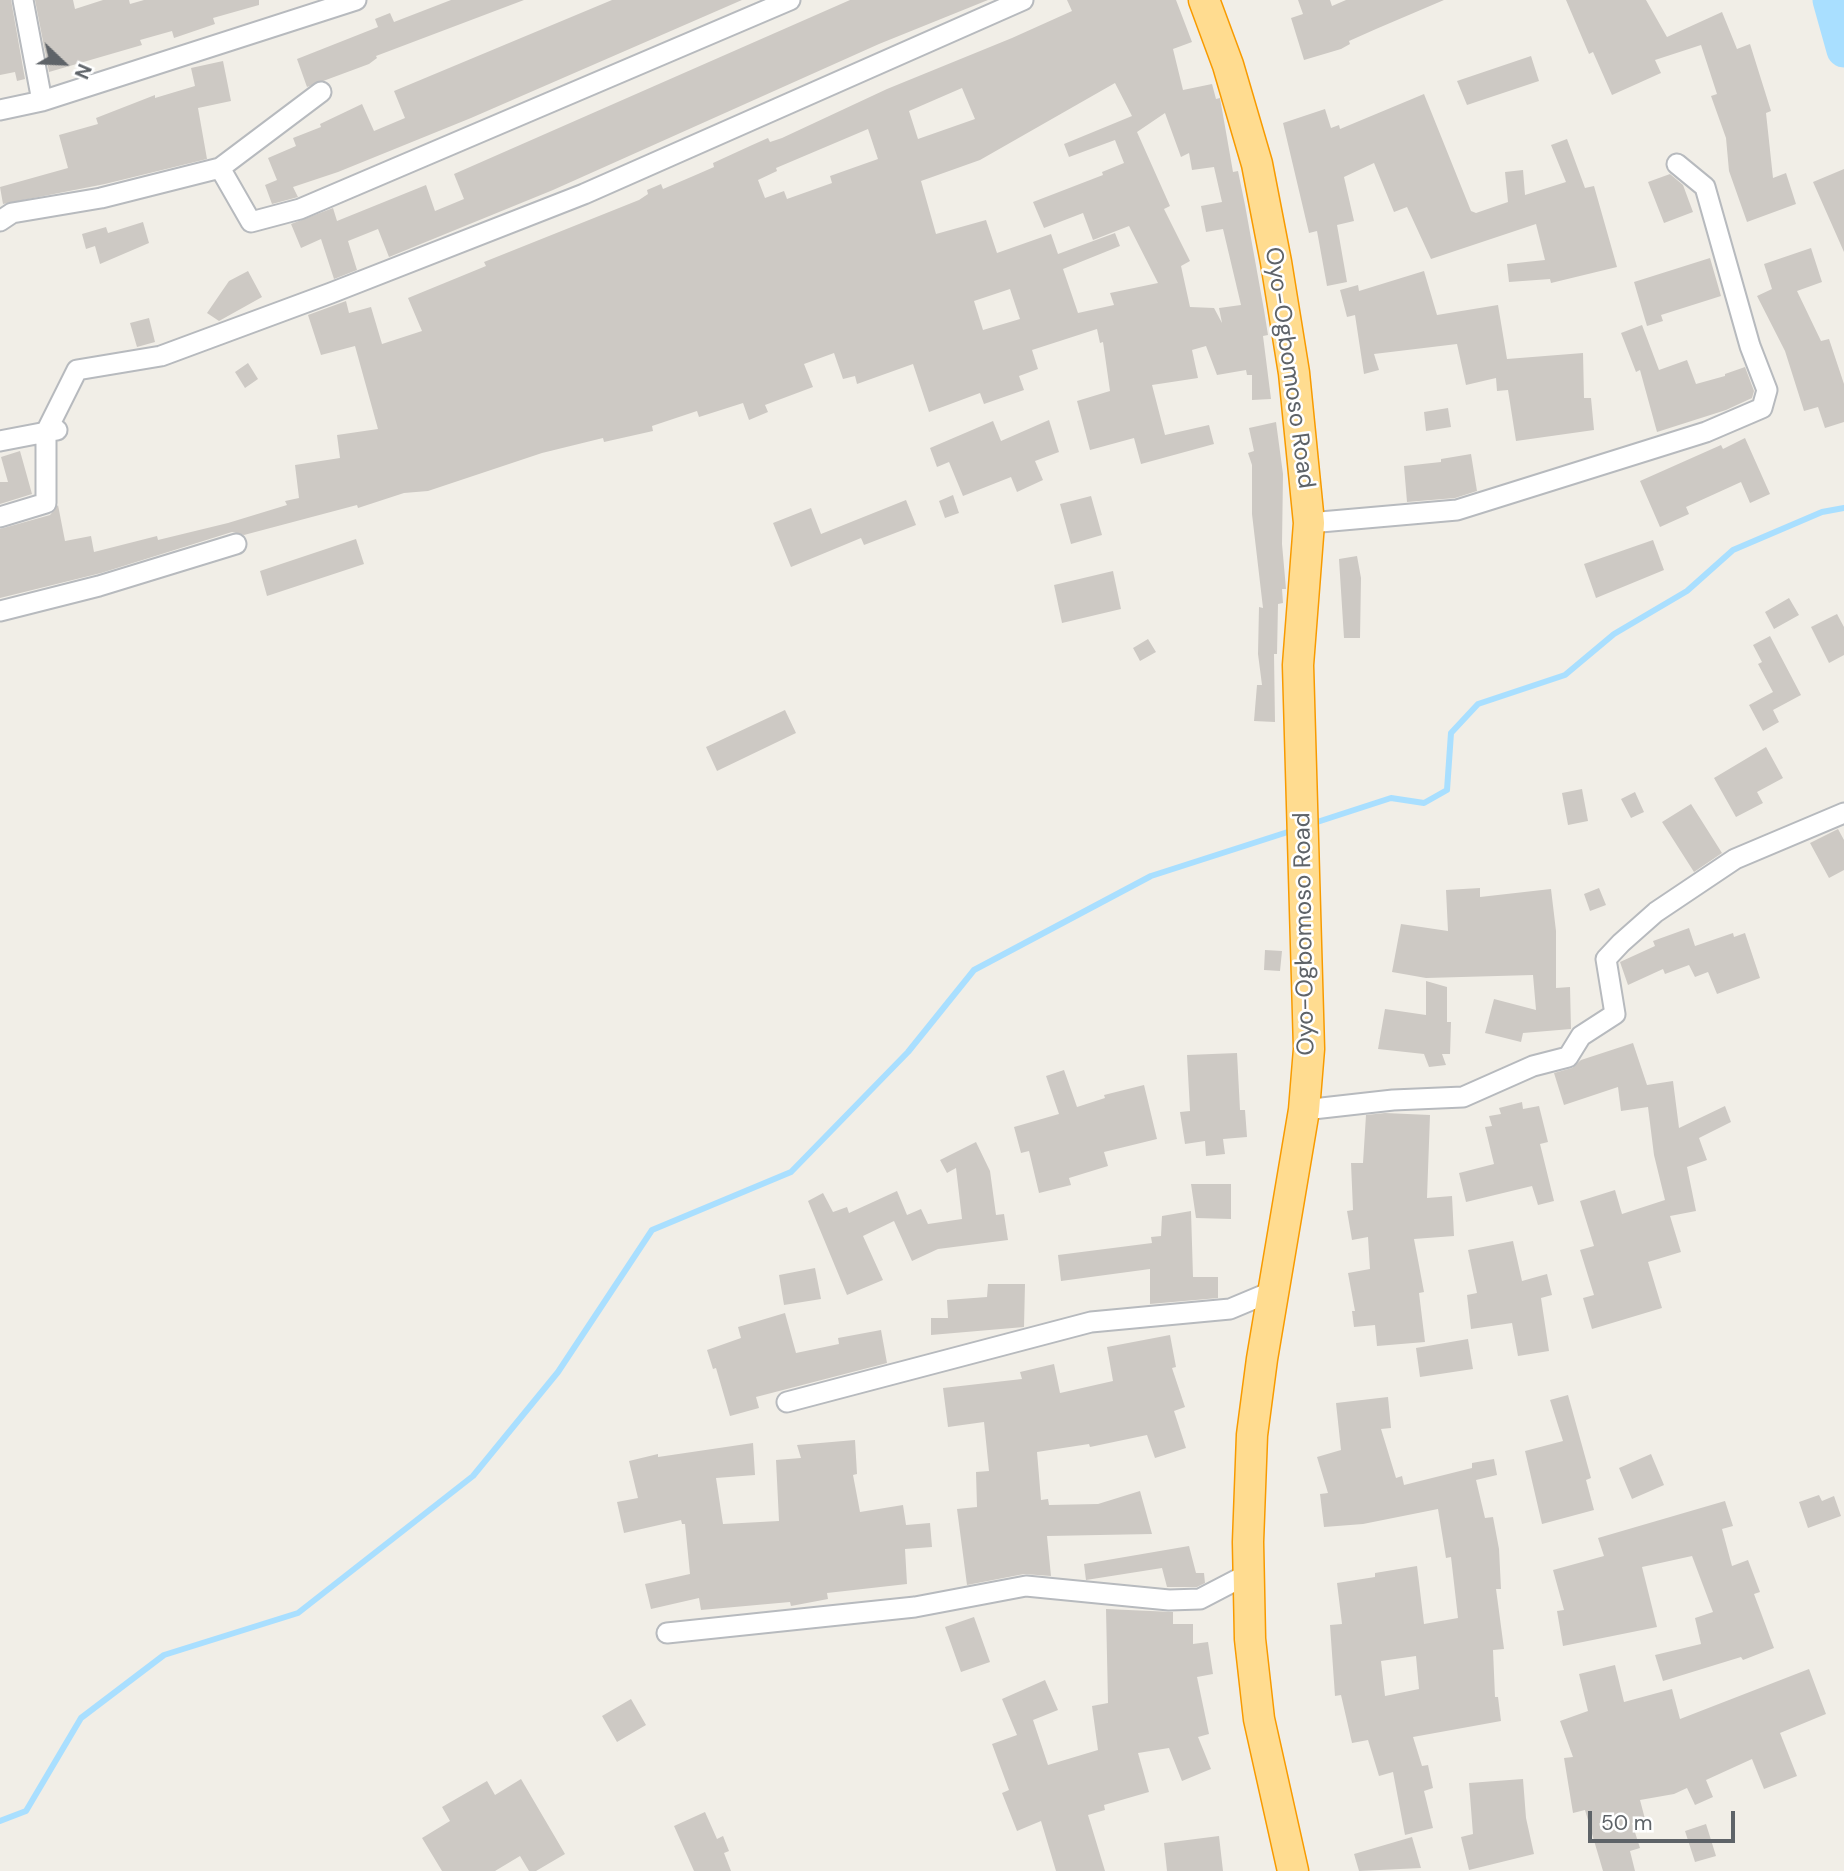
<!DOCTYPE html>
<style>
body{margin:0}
#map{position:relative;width:1844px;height:1871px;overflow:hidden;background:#f1eee7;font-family:"DM Sans",sans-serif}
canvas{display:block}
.north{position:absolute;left:28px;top:28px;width:70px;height:70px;-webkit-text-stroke:5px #fff;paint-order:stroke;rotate:113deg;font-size:19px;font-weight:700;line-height:28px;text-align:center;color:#5e6368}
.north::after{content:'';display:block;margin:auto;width:24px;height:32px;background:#5e6368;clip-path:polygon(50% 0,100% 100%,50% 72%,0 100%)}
.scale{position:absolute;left:1588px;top:1811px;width:147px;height:32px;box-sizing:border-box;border:4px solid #5e6368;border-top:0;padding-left:9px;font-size:21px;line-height:24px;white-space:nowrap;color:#5e6368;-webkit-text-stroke:5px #fff;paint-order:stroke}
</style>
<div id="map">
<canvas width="1844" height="1871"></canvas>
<div class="north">N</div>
<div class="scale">50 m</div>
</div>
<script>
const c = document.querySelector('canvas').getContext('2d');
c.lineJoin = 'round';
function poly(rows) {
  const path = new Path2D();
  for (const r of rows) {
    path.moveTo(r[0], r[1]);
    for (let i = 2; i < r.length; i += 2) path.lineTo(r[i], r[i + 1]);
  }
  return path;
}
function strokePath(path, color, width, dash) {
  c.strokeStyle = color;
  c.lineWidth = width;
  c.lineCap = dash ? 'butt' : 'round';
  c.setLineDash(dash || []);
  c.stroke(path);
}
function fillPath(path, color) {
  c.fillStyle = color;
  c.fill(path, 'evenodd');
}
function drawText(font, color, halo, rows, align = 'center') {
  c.font = font + ' "DM Sans",sans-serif';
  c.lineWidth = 5;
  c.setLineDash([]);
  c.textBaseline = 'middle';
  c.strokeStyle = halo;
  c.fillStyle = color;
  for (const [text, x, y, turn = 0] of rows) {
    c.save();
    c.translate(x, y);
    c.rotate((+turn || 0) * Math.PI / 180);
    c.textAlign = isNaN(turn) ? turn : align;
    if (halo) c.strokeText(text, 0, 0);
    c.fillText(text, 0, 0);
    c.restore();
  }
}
const stream = poly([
 [1311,824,1391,798,1424,803,1447,790,1451,733,1478,704,1565,675,1614,634,1687,591,1733,550,1822,512,1844,508],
 [0,1821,26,1811,81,1718,164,1655,298,1613,473,1476,558,1372,652,1230,791,1172,908,1052,974,970,1151,876,1294,830]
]);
const river = poly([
 [1830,0,1844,50]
]);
const building = poly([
 [0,0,11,0,25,79,17,81,15,72,0,75],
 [35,0,73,0,75,9,103,0,129,0,130,4,144,0,259,0,259,5,213,18,215,24,174,38,172,31,140,40,142,45,49,72],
 [451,0,524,0,376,56,377,58,369,64,307,87,297,59,378,27,375,19,390,13,394,22],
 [612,0,742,0,471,118,338,172,293,187,298,197,272,204,265,185,277,180,268,158,296,146,293,138,321,127,320,124,362,104,374,131,405,118,394,91],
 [850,0,988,0,879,44,553,190,389,257,378,229,348,241,357,270,334,279,321,239,301,248,291,224,333,208,337,221,426,185,435,211,464,199,454,174],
 [1067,0,1176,0,1192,42,1173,49,1183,90,1212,84,1216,99,1220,98,1233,172,1238,171,1245,205,1264,310,1268,335,1263,336,1271,399,1252,400,1252,375,1247,375,1246,370,1217,375,1206,346,1192,350,1198,378,1152,385,1165,435,1209,425,1214,444,1141,464,1134,438,1090,450,1077,401,1110,391,1103,342,1100,343,1097,329,1032,350,1038,369,1019,376,1024,390,984,404,980,393,929,412,913,364,857,384,855,376,843,379,834,353,804,364,813,387,765,405,768,412,749,420,743,403,699,417,697,411,652,426,653,431,604,442,603,438,542,453,428,491,404,493,358,508,357,505,244,535,232,532,101,573,0,598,0,529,50,515,58,505,65,541,91,536,94,552,157,536,158,540,228,523,287,505,285,501,299,498,295,465,340,458,337,435,378,429,355,346,321,355,308,315,346,301,349,313,371,307,382,344,422,331,408,298,486,266,484,262,639,200,648,194,647,190,661,184,663,189,698,174,714,167,713,163,750,146,768,138,770,142,782,138,887,89,1012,38,1072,11],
 [1115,83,1132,116,1064,144,1069,157,1115,140,1124,163,1102,172,1103,175,1033,202,1044,228,1083,213,1093,240,1129,226,1158,283,1110,293,1114,305,1078,313,1063,269,1120,246,1115,233,1058,254,1051,234,997,253,986,220,936,234,921,181,980,160],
 [962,88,975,119,918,139,909,111],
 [1165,113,1181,157,1189,153,1192,170,1214,167,1222,202,1201,206,1206,232,1223,229,1241,305,1219,308,1222,323,1214,308,1190,307,1181,266,1190,261,1164,209,1170,206,1137,132],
 [868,129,878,159,830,176,832,183,787,199,784,191,765,198,758,180,777,171,776,168],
 [1010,289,1020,319,983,330,974,301],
 [1298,0,1330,0,1332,6,1346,0,1444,0,1376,29,1349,41,1350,44,1341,49,1304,60,1291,18,1303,14],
 [1566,0,1646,0,1667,37,1722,12,1737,49,1750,44,1771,111,1766,113,1773,178,1786,173,1796,204,1747,222,1729,171,1726,138,1711,96,1717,94,1701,45,1655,60,1661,73,1612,95,1593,52,1589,54],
 [1531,56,1539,81,1467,105,1457,81],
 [223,61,231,101,198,108,207,159,105,184,3,204,0,187,68,168,59,135,98,124,96,118,155,95,155,98,195,86,191,68],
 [1424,94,1471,211,1476,213,1508,202,1505,172,1523,170,1525,195,1566,182,1551,145,1567,139,1585,188,1594,186,1617,267,1551,283,1550,279,1509,282,1507,264,1545,260,1536,224,1431,259,1407,207,1394,212,1374,163,1344,177,1354,221,1337,225,1347,282,1327,286,1317,231,1309,233,1283,123,1325,109,1331,128,1339,125,1340,129],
 [1844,169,1844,252,1813,182],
 [1670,174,1683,185,1693,212,1664,223,1648,182],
 [143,222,149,243,100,264,95,246,86,249,82,234,106,227,108,233],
 [1811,248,1822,282,1797,291,1821,341,1829,339,1844,384,1844,422,1825,428,1818,407,1804,411,1785,351,1757,296,1772,289,1764,264],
 [1710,258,1721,296,1661,315,1663,321,1647,326,1634,282],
 [248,271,262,297,219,321,207,313,229,281],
 [1424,271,1437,315,1498,305,1507,359,1583,353,1584,398,1591,398,1594,430,1516,441,1508,390,1497,391,1496,378,1466,385,1457,344,1374,354,1379,370,1364,374,1355,315,1347,317,1340,290,1358,285,1359,291],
 [149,318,155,342,137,347,130,323],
 [1642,325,1659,370,1687,360,1696,384,1725,376,1725,374,1745,367,1754,391,1752,398,1726,410,1657,432,1640,370,1636,372,1621,333],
 [248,363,258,379,245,388,235,372],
 [1448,408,1451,427,1426,431,1424,412],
 [1049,420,1059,452,1035,461,1043,480,1017,492,1011,477,963,496,949,462,937,467,930,448,993,421,1001,441],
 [1276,422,1283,474,1282,544,1286,589,1282,589,1283,603,1278,604,1277,654,1274,654,1275,722,1254,721,1257,685,1262,685,1258,654,1259,607,1263,608,1252,514,1252,465,1248,453,1254,451,1249,428],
 [1745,438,1770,494,1750,503,1741,482,1686,507,1689,514,1660,527,1640,481,1721,445,1723,449],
 [20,451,32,494,0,504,0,482,8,482,1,457],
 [1471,454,1477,491,1455,498,1407,502,1404,466,1441,462,1441,459],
 [953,495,959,513,945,518,939,501],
 [1091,496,1102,535,1071,544,1060,504],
 [906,500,916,525,864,545,861,538,791,567,773,523,811,508,821,534],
 [356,539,364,564,267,596,260,571],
 [1653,540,1664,570,1596,598,1584,564],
 [1357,556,1361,578,1360,638,1344,638,1339,559],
 [1113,571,1121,609,1062,623,1054,585],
 [1789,598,1799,615,1774,629,1765,612],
 [1837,614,1844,627,1844,655,1829,663,1811,627],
 [1770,636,1801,695,1773,710,1779,722,1763,731,1749,705,1773,692,1758,664,1762,662,1753,645],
 [1148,639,1156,652,1140,661,1133,648],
 [785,710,796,733,717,771,706,747],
 [1766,747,1783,778,1757,792,1763,803,1736,817,1714,778],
 [1582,789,1588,821,1568,825,1562,793],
 [1635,792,1644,812,1631,818,1621,799],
 [1691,804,1722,853,1694,872,1662,822],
 [1838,829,1844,840,1844,870,1829,878,1810,843],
 [1480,888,1480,897,1551,889,1556,931,1556,988,1570,987,1571,1029,1523,1033,1521,1042,1485,1033,1494,999,1536,1010,1533,975,1426,978,1392,972,1401,924,1448,931,1446,890],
 [1599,888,1606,905,1590,911,1584,894],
 [1689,928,1695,946,1733,933,1734,937,1745,933,1760,978,1717,994,1708,972,1695,977,1689,965,1665,974,1663,969,1628,985,1620,962,1655,946,1653,941],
 [1265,950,1282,951,1280,971,1264,970],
 [1426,981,1447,987,1447,1022,1451,1022,1450,1054,1442,1054,1446,1065,1429,1067,1424,1054,1378,1049,1385,1009,1426,1015],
 [1633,1043,1647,1085,1673,1081,1679,1128,1725,1106,1731,1122,1699,1138,1707,1160,1687,1167,1696,1211,1670,1216,1681,1252,1648,1262,1662,1308,1592,1329,1583,1298,1594,1295,1580,1250,1594,1246,1580,1201,1615,1190,1622,1214,1665,1200,1654,1155,1648,1107,1621,1111,1618,1087,1564,1105,1554,1073,1572,1068,1581,1060],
 [1237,1053,1240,1110,1245,1110,1247,1137,1223,1139,1225,1154,1206,1156,1205,1141,1185,1144,1180,1112,1190,1111,1187,1055],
 [1064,1070,1077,1107,1105,1098,1104,1095,1144,1085,1157,1139,1104,1152,1108,1166,1069,1178,1071,1185,1039,1193,1029,1151,1021,1153,1014,1127,1059,1114,1046,1076],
 [1522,1102,1523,1109,1539,1106,1548,1142,1540,1144,1554,1201,1538,1205,1532,1186,1466,1202,1459,1173,1494,1164,1485,1127,1492,1126,1489,1116,1501,1114,1499,1108],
 [1385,1113,1430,1115,1427,1198,1452,1196,1454,1236,1414,1239,1424,1292,1419,1293,1425,1342,1377,1346,1375,1325,1354,1327,1352,1311,1355,1311,1348,1273,1370,1269,1368,1237,1352,1240,1347,1211,1353,1210,1351,1163,1363,1163,1366,1115],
 [976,1142,990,1171,996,1215,1004,1214,1008,1240,938,1249,912,1261,894,1221,863,1236,883,1280,847,1295,808,1201,823,1193,833,1212,847,1207,849,1213,897,1191,907,1215,921,1209,928,1224,962,1219,956,1168,947,1173,940,1160],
 [1191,1184,1231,1184,1231,1219,1196,1218],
 [1191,1211,1193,1277,1218,1277,1218,1298,1150,1304,1150,1269,1061,1281,1058,1255,1152,1243,1151,1237,1161,1236,1162,1216],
 [1513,1241,1522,1281,1547,1274,1552,1295,1541,1298,1549,1351,1518,1356,1512,1323,1471,1329,1467,1295,1477,1293,1468,1250],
 [815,1268,821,1299,784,1305,779,1275],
 [988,1284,1025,1284,1024,1327,931,1335,931,1318,948,1318,947,1300,987,1297],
 [785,1313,796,1353,839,1344,838,1338,881,1330,887,1363,756,1397,759,1408,730,1416,716,1368,713,1369,707,1350,741,1338,738,1327],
 [1170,1335,1176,1367,1172,1368,1185,1407,1174,1411,1186,1448,1155,1458,1147,1435,1090,1447,1089,1444,1037,1452,1041,1500,1048,1499,1049,1505,1098,1504,1140,1491,1152,1534,1047,1536,1051,1576,1024,1574,967,1585,957,1509,977,1507,976,1472,989,1471,984,1422,948,1427,943,1388,1022,1379,1020,1372,1054,1364,1060,1393,1113,1381,1107,1347],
 [1468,1339,1473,1369,1420,1377,1416,1348],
 [1568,1395,1591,1478,1586,1480,1594,1510,1542,1524,1525,1451,1563,1441,1550,1400],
 [1388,1397,1391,1428,1381,1429,1396,1478,1402,1476,1404,1485,1472,1468,1472,1463,1494,1459,1497,1475,1476,1480,1485,1518,1493,1517,1499,1549,1501,1589,1496,1589,1504,1649,1493,1650,1495,1697,1498,1697,1501,1721,1413,1737,1422,1766,1428,1765,1433,1788,1424,1791,1433,1828,1405,1835,1393,1772,1379,1776,1368,1740,1352,1743,1341,1695,1335,1696,1330,1625,1342,1624,1337,1583,1375,1577,1375,1573,1417,1566,1424,1624,1458,1618,1451,1557,1446,1558,1438,1509,1363,1524,1324,1527,1320,1494,1328,1493,1317,1457,1341,1450,1336,1403],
 [1416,1656,1419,1689,1385,1696,1381,1661],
 [855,1440,857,1474,853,1475,860,1512,903,1505,906,1525,930,1523,932,1547,905,1549,907,1584,827,1593,828,1599,791,1606,790,1602,701,1610,699,1598,651,1609,645,1584,690,1574,685,1524,682,1524,681,1520,624,1533,617,1502,638,1498,629,1461,658,1454,658,1457,753,1443,755,1475,716,1478,723,1524,779,1521,776,1460,801,1458,797,1445],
 [1651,1454,1664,1485,1632,1499,1619,1468],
 [1819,1495,1822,1501,1834,1496,1841,1516,1808,1528,1799,1502],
 [1725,1501,1733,1526,1722,1529,1732,1566,1748,1560,1760,1592,1754,1594,1774,1648,1743,1660,1741,1657,1663,1681,1655,1655,1701,1644,1695,1618,1713,1612,1692,1556,1642,1567,1657,1627,1563,1646,1557,1611,1564,1610,1553,1570,1604,1556,1598,1538],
 [1189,1546,1196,1573,1204,1573,1205,1583,1197,1587,1167,1587,1162,1568,1086,1580,1084,1564],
 [1106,1609,1173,1612,1173,1624,1193,1624,1193,1644,1208,1642,1213,1674,1197,1677,1209,1734,1198,1737,1211,1769,1182,1781,1169,1748,1138,1753,1149,1792,1104,1805,1105,1810,1088,1815,1105,1871,1056,1871,1041,1821,1017,1831,1002,1793,1009,1790,992,1744,1017,1735,1002,1699,1045,1680,1058,1710,1033,1720,1048,1765,1098,1750,1092,1706,1108,1703],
 [974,1617,990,1662,961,1672,945,1627],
 [1615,1665,1624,1702,1672,1689,1680,1719,1809,1669,1826,1714,1780,1733,1797,1776,1764,1789,1752,1759,1706,1780,1713,1797,1695,1805,1687,1788,1674,1794,1640,1800,1645,1819,1632,1823,1640,1848,1630,1851,1635,1871,1603,1871,1585,1810,1573,1813,1564,1758,1573,1757,1560,1721,1588,1711,1579,1674],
 [631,1699,646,1725,617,1742,602,1716],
 [521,1779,565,1854,536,1871,529,1871,520,1856,495,1871,442,1871,422,1838,450,1821,442,1807,487,1781,495,1795],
 [1523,1779,1526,1818,1534,1854,1469,1870,1461,1837,1473,1834,1469,1783],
 [705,1812,717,1839,723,1836,729,1851,724,1853,731,1871,694,1871,674,1826],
 [1706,1824,1716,1856,1695,1862,1685,1831],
 [1219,1836,1223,1871,1167,1871,1164,1843],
 [1412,1837,1421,1868,1359,1871,1354,1854]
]);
const minor = poly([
 [23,0,42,101],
 [0,110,42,101,356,0],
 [220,168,251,222,300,209,790,0],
 [0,221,12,213,101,198,220,168,321,92],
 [0,441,57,430],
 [0,517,46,503,46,432,77,370,161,356,331,293,584,194,1023,0],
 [1309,523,1457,510,1706,432,1762,408,1767,390,1750,346,1705,187,1677,164],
 [0,611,99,586,236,544],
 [1304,1110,1393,1100,1463,1097,1533,1066,1568,1057,1581,1036,1615,1014,1606,959,1621,943,1656,912,1735,859,1844,813],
 [787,1402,1091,1322,1230,1309,1273,1291],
 [667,1633,915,1607,1026,1586,1169,1600,1200,1599,1248,1574]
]);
const highway = poly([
 [1204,0,1228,65,1257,164,1276,262,1294,373,1309,523,1298,665,1309,1049,1304,1110,1262,1359,1252,1435,1248,1542,1250,1639,1259,1719,1293,1871]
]);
const streetNames = [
 ["Oyo-Ogbomoso Road",1289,368,82],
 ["Oyo-Ogbomoso Road",1305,934,-91]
];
strokePath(stream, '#a9dfff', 6);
strokePath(river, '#a9dfff', 35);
fillPath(building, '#cdc9c4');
strokePath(minor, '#b7babe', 23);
strokePath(highway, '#f89b00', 33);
strokePath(minor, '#fff', 19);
strokePath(highway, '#ffdc90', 30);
drawText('24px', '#5e6368', '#fff', streetNames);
</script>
